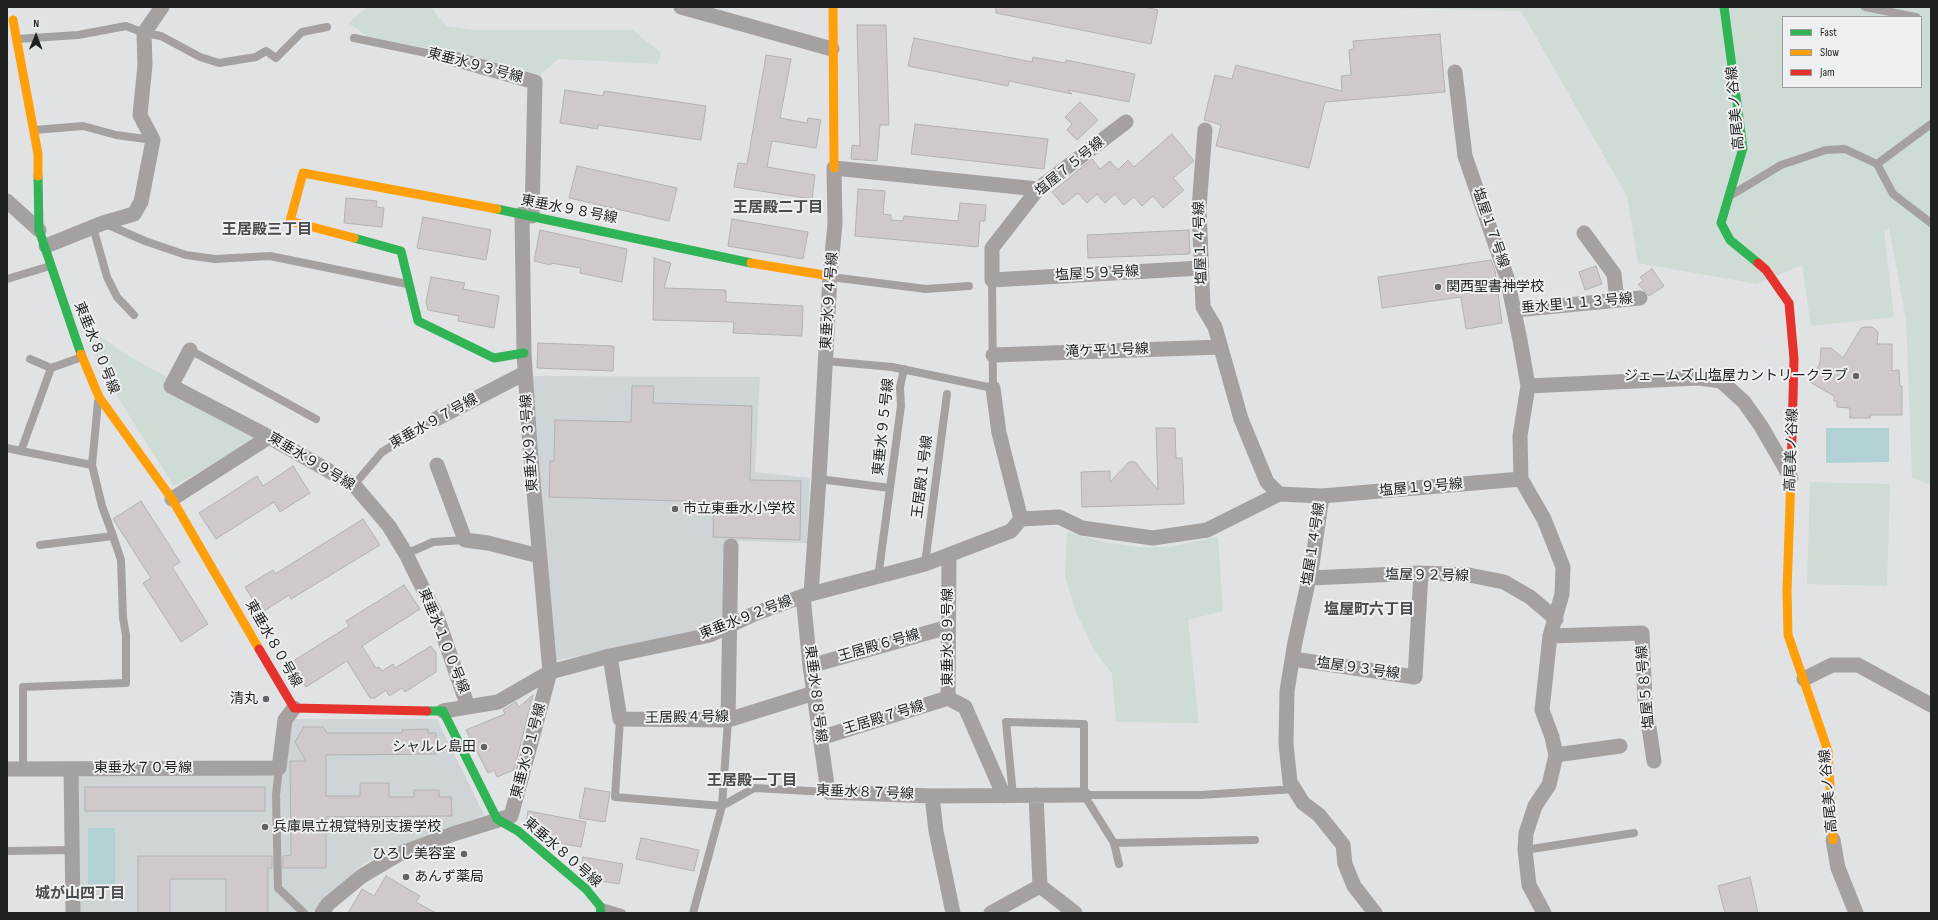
<!DOCTYPE html>
<meta charset="utf-8">
<style>
body{margin:0}
#map{position:relative;width:1938px;height:920px;overflow:hidden;background:#e1e2e3;font-family:"Sofia Sans Condensed",sans-serif}
canvas{display:block}
.frame{position:absolute;inset:0;border:8px solid #1f2020;pointer-events:none}
.legend{position:absolute;left:1782px;top:16px;width:140px;height:72px;box-sizing:border-box;background:#eeeff1;border:1px solid #9b9c9d;margin:0;padding:5px 7px;list-style:none;font-size:12px;color:#1f2020}
.legend li{display:flex;align-items:center;gap:8px;height:20px}
.legend b{width:20px;border:1px solid #9b9c9d}
.north{position:absolute;left:16px;top:16px;width:40px;height:40px;-webkit-text-stroke:3px #eeeff1;paint-order:stroke;rotate:1deg;font-size:11px;font-weight:700;line-height:16px;text-align:center;color:#1f2020}
.north::after{content:'';display:block;margin:auto;width:14px;height:18px;background:#1f2020;clip-path:polygon(50% 0,100% 100%,50% 72%,0 100%)}
</style>
<div id="map">
<canvas width="1938" height="920"></canvas>
<div class="frame"></div>
<ul class="legend">
<li><b style="height:5px;background:#30b455"></b>Fast</li>
<li><b style="height:5px;background:#ff9f0a"></b>Slow</li>
<li><b style="height:5px;background:#e5322d"></b>Jam</li>
</ul>
<div class="north">N</div>
</div>
<script>
const c = document.querySelector('canvas').getContext('2d');
c.lineJoin = 'round';
function fillPath(path, color) {
  c.fillStyle = color;
  c.fill(path, 'evenodd');
}
function poly(rows) {
  const path = new Path2D();
  for (const r of rows) {
    path.moveTo(r[0], r[1]);
    for (let i = 2; i < r.length; i += 2) path.lineTo(r[i], r[i + 1]);
  }
  return path;
}
function strokePath(path, color, width, dash) {
  c.strokeStyle = color;
  c.lineWidth = width;
  c.lineCap = dash ? 'butt' : 'round';
  c.setLineDash(dash || []);
  c.stroke(path);
}
function drawText(font, color, halo, rows, align = 'center') {
  c.font = font + ' "Sofia Sans Condensed","Noto Sans JP",sans-serif';
  c.lineWidth = 4;
  c.setLineDash([]);
  c.textBaseline = 'middle';
  c.strokeStyle = halo;
  c.fillStyle = color;
  for (const [text, x, y, turn = 0] of rows) {
    c.save();
    c.translate(x, y);
    c.rotate((+turn || 0) * Math.PI / 180);
    c.textAlign = isNaN(turn) ? turn : align;
    if (halo) c.strokeText(text, 0, 0);
    c.fillText(text, 0, 0);
    c.restore();
  }
}
const built = poly([
 [530,376,760,377,755,472,810,478,807,543,736,541,733,613,702,630,554,661],
 [293,719,437,719,484,815,364,863,312,913,77,913,76,773,284,772]
]);
const green = poly([
 [368,7,431,7,446,26,473,30,633,30,661,53,658,64,558,59,540,75,460,54,369,37,348,23],
 [1347,7,1931,7,1931,485,1912,477,1906,319,1889,228,1884,230,1894,317,1811,326,1802,265,1757,284,1638,263,1627,196,1521,11],
 [1783,17,1921,17,1921,87,1783,87],
 [88,327,125,354,167,377,163,387,255,436,254,440,174,486,115,393,96,359],
 [1810,482,1890,484,1887,586,1807,584],
 [1067,532,1105,542,1137,547,1170,547,1218,537,1223,611,1188,620,1199,723,1116,722,1112,674,1094,650,1076,612,1065,577]
]);
const water = poly([
 [1826,428,1889,428,1889,462,1826,463],
 [88,828,115,828,115,889,88,889]
]);
const building = poly([
 [996,7,1145,7,1158,10,1151,44,996,13,996,7],
 [857,25,886,25,889,125,880,125,877,161,851,159,852,145,860,146,857,25],
 [1440,34,1445,92,1325,102,1309,168,1216,146,1221,125,1204,120,1215,75,1232,79,1236,65,1342,91,1341,76,1351,75,1349,50,1354,49,1353,41,1440,34],
 [914,38,1032,62,1033,57,1065,63,1066,60,1135,74,1129,102,1068,90,1072,94,1009,81,1008,86,908,66,914,38],
 [766,55,791,59,780,118,807,123,808,118,821,120,816,148,772,141,767,167,815,175,812,199,734,187,738,163,747,164,766,55],
 [565,90,603,96,604,91,706,106,701,140,598,125,598,129,560,123,565,90],
 [1080,102,1098,120,1077,140,1067,130,1072,124,1065,117,1080,102],
 [915,124,1048,139,1044,169,911,154,915,124],
 [1172,134,1194,161,1173,178,1184,190,1163,208,1153,196,1142,206,1134,197,1124,205,1115,194,1105,203,1097,194,1087,203,1078,193,1063,205,1052,192,1092,159,1100,169,1110,161,1118,170,1128,160,1134,167,1172,134],
 [577,166,677,188,669,221,569,198,577,166],
 [858,189,885,191,883,214,891,215,891,220,903,221,904,216,958,221,960,203,986,205,985,221,980,221,978,247,855,236,858,189],
 [346,198,377,201,376,207,384,208,382,227,344,223,346,198],
 [423,217,491,230,486,260,417,248,423,217],
 [732,219,808,232,803,259,728,246,732,219],
 [540,230,627,249,622,282,580,273,581,268,551,263,551,265,534,261,540,230],
 [1189,230,1190,254,1088,258,1087,235,1189,230],
 [654,258,671,263,664,288,726,290,726,302,803,306,802,336,733,333,734,322,653,320,654,258],
 [1491,260,1495,270,1502,323,1466,329,1461,297,1382,308,1378,277,1491,260],
 [1596,266,1602,284,1585,290,1579,272,1596,266],
 [1652,269,1664,286,1649,296,1638,284,1643,281,1640,277,1652,269],
 [431,277,465,283,463,289,499,296,494,328,458,321,459,316,428,310,426,302,431,277],
 [1866,327,1872,327,1878,332,1877,344,1892,344,1892,371,1899,370,1900,386,1902,386,1902,415,1870,415,1870,418,1850,418,1850,408,1837,407,1837,401,1834,401,1834,396,1810,382,1820,363,1821,348,1831,348,1843,358,1861,328,1866,327],
 [538,343,614,346,613,371,537,368,538,343],
 [632,386,654,386,653,403,752,406,750,480,801,481,800,540,713,537,714,502,549,497,550,461,554,461,555,420,631,422,632,386],
 [1156,428,1175,428,1176,458,1182,458,1184,504,1082,507,1081,472,1110,471,1110,482,1129,462,1135,462,1158,490,1156,428],
 [293,466,310,493,280,512,274,502,216,539,199,513,257,476,263,486,293,466],
 [141,501,180,562,172,567,208,624,181,642,143,583,151,578,113,519,141,501],
 [363,519,380,545,291,599,289,595,261,613,245,587,273,570,275,574,363,519],
 [404,585,420,609,362,646,376,668,379,667,382,671,393,664,395,668,431,646,436,653,436,672,405,692,402,688,389,696,386,690,375,698,370,698,347,661,306,687,290,663,349,626,346,621,404,585],
 [533,695,514,770,497,777,494,770,488,773,466,730,505,714,503,710,516,702,519,707,533,695],
 [304,727,323,727,327,733,402,733,402,730,428,729,428,733,436,733,436,754,326,755,326,796,360,796,360,783,389,783,389,797,414,797,414,790,439,790,439,797,451,797,452,816,326,817,326,868,283,868,283,856,291,855,290,761,306,761,295,742,304,727],
 [85,787,265,787,265,811,85,811,85,787],
 [585,788,610,792,605,822,579,818,585,788],
 [528,811,586,822,581,847,549,841,542,836,544,829,532,827,526,822,528,811],
 [641,838,699,850,694,871,636,859,641,838],
 [138,856,272,856,272,868,268,868,268,913,226,913,226,879,170,879,170,913,138,913,138,856],
 [583,857,623,864,619,884,594,880,595,875,586,873,581,869,583,857],
 [386,876,420,896,416,902,436,913,348,913,362,889,374,896,386,876],
 [1750,877,1758,913,1725,913,1718,886,1750,877]
]);
const lane = poly([
 [1865,7,1916,17],
 [354,38,451,58],
 [17,39,78,35,126,26,144,33,161,36,200,57,219,63,256,57,266,51,276,58,302,32,327,27],
 [35,130,83,126,116,135,153,140],
 [1877,164,1931,124],
 [1733,194,1781,165,1826,150,1845,149,1877,164,1893,194,1931,223],
 [106,224,145,241,186,255,215,259,270,256,407,284],
 [93,227,107,277,117,297,134,315],
 [831,277,926,289,969,286],
 [7,279,50,266],
 [190,350,316,419],
 [30,359,51,368,21,451,92,465],
 [826,361,892,367,993,388,992,280],
 [51,368,82,357],
 [7,448,21,451],
 [819,479,890,488,878,578],
 [354,485,382,452,436,419],
 [890,488,901,406,900,387,904,369],
 [40,545,113,536,102,506,92,465,98,402],
 [406,554,433,542,465,540],
 [925,564,947,394],
 [620,719,615,797,722,806,728,720],
 [279,768,276,795,278,888,304,913],
 [23,769,23,687,126,683,126,635,123,618,121,560,113,536],
 [1084,795,1201,795,1295,789],
 [1084,795,1114,843,1255,840],
 [1013,796,1006,722,1084,724,1084,795],
 [1114,843,1119,864],
 [1525,850,1634,833],
 [7,851,72,850],
 [602,907,622,913],
 [693,913,722,806,754,788,828,792]
]);
const street = poly([
 [681,7,832,49],
 [451,58,535,82,532,216],
 [1455,72,1465,156,1507,278,1520,340,1528,386,1520,436,1521,479],
 [1126,122,1038,189,992,248,992,280,1201,268],
 [1205,130,1199,208,1203,307,1215,327,1241,419,1267,482,1279,494,1322,496,1312,565,1295,642,1287,691,1286,744,1290,782,1303,803,1319,815,1343,845,1345,864,1354,886,1375,913],
 [7,201,39,230],
 [1584,233,1614,274,1617,300],
 [46,246,103,223,134,214,141,202,153,140,140,115,145,65,144,33,162,7],
 [1515,310,1640,298],
 [190,350,171,386,269,437,354,485,389,526,406,554,437,617,468,707],
 [993,355,1221,347],
 [1528,386,1699,378,1721,381,1744,402,1761,426,1791,478],
 [993,388,999,433,1021,519],
 [436,419,525,373],
 [437,465,465,540,488,543,539,556],
 [1521,479,1544,519,1563,567,1562,594,1550,636,1542,710,1552,737,1556,755,1549,785,1535,806,1526,833,1525,850,1529,885,1544,913],
 [1322,496,1521,479],
 [172,499,269,437],
 [1021,519,1059,517,1082,528,1153,538,1207,530,1279,494],
 [949,556,948,698,965,707,1004,796],
 [1310,578,1421,573,1469,575,1504,582,1530,597,1556,619],
 [811,594,819,479,830,276,835,224,834,168,1038,189],
 [803,596,810,666,828,792,932,796,1084,795],
 [1550,636,1642,633,1645,701,1654,761],
 [610,656,620,719,728,720,814,693],
 [1293,659,1415,677,1421,573],
 [810,666,948,627],
 [1804,679,1832,665,1858,665,1931,705],
 [443,711,498,702,550,672,610,656,710,635,754,614,803,596,925,564,1011,531,1021,519],
 [728,720,731,546],
 [820,738,948,698],
 [1556,755,1620,746],
 [7,769,279,768,285,720,294,708],
 [71,769,73,913],
 [1036,795,1040,886],
 [932,796,936,831,953,913],
 [1833,840,1838,868,1856,913],
 [1040,886,1075,913],
 [322,913,328,904,362,876,399,854,453,834,511,816,550,672,530,447,524,353,522,214],
 [991,913,1040,886]
]);
const fast = poly([
 [1724,7,1743,148,1721,223,1730,240,1758,263],
 [38,176,39,230,81,354],
 [497,209,751,263],
 [354,238,401,251,418,321,494,358,524,353],
 [427,711,443,711,497,819,518,831,586,889,600,906,601,913]
]);
const slow = poly([
 [833,7,834,168],
 [13,20,38,154,38,176],
 [354,238,290,221,303,173,497,209],
 [751,263,830,276],
 [81,354,99,397,172,499,259,649],
 [1791,475,1787,591,1788,635,1828,751,1833,840]
]);
const jam = poly([
 [1758,263,1766,270,1789,303,1794,359,1791,475],
 [259,649,294,708,427,711]
]);
const markers = [
 [1438,287,4,"#636464"],
 [1856,376,4,"#636464"],
 [675,509,4,"#636464"],
 [266,699,4,"#636464"],
 [484,747,4,"#636464"],
 [265,827,4,"#636464"],
 [464,854,4,"#636464"],
 [406,877,4,"#636464"]
];
const streetNames = [
 ["東垂水９３号線",475,66,15],
 ["高尾美ノ谷線",1736,108,-95],
 ["塩屋７５号線",1070,167,-39],
 ["東垂水９８号線",569,210,11],
 ["塩屋１７号線",1490,228,71],
 ["塩屋１４号線",1201,243,-92],
 ["塩屋５９号線",1097,274,-3],
 ["東垂水９４号線",830,301,-86],
 ["垂水里１１３号線",1577,304,-5],
 ["東垂水８０号線",96,348,68],
 ["滝ケ平１号線",1107,351,-2],
 ["東垂水９７号線",434,422,-29],
 ["東垂水９５号線",884,427,-84],
 ["東垂水９３号線",530,443,-94],
 ["高尾美ノ谷線",1792,450,-88],
 ["東垂水９９号線",311,462,31],
 ["王居殿１号線",923,477,-83],
 ["塩屋１９号線",1421,488,-5],
 ["塩屋１４号線",1314,544,-81],
 ["塩屋９２号線",1427,576,1],
 ["東垂水９２号線",746,618,-21],
 ["東垂水８９号線",948,637,-90],
 ["東垂水１００号線",443,641,68],
 ["東垂水８０号線",273,644,60],
 ["王居殿６号線",879,646,-16],
 ["塩屋９３号線",1358,669,8],
 ["塩屋５８号線",1646,687,-95],
 ["東垂水８８号線",815,694,83],
 ["王居殿４号線",687,718,-1],
 ["王居殿７号線",884,718,-17],
 ["東垂水９１号線",529,751,-75],
 ["東垂水７０号線",143,768],
 ["高尾美ノ谷線",1829,791,-95],
 ["東垂水８７号線",865,793,2],
 ["東垂水８０号線",562,853,41]
];
const poiNames = [
 ["関西聖書神学校",1446,287],
 ["ジェームズ山塩屋カントリークラブ",1848,376,"right"],
 ["市立東垂水小学校",683,509],
 ["清丸",258,699,"right"],
 ["シャルレ島田",476,747,"right"],
 ["兵庫県立視覚特別支援学校",273,827],
 ["ひろし美容室",456,854,"right"],
 ["あんず薬局",414,877]
];
const neighbourhoodNames = [
 ["王居殿二丁目",778,208],
 ["王居殿三丁目",267,230],
 ["塩屋町六丁目",1369,610],
 ["王居殿一丁目",752,781],
 ["城が山四丁目",80,894]
];
fillPath(built, '#cfd4d7');
fillPath(green, '#cedcd5');
fillPath(water, '#b1d1d4');
fillPath(building, '#cfc9cc');
strokePath(building, '#b2b2b3', 1);
strokePath(lane, '#a5a1a1', 8);
strokePath(street, '#a5a1a1', 15);
strokePath(fast, '#30b455', 9);
strokePath(slow, '#ff9f0a', 9);
strokePath(jam, '#e5322d', 9);
for (const [x, y, r, color] of markers) {
  const dot = new Path2D();
  dot.arc(x, y, r, 0, 2 * Math.PI);
  c.fillStyle = color;
  c.fill(dot);
  strokePath(dot, '#eeeff1', 1.5);
}
drawText('14px', '#1f2020', '#eeeff1', streetNames);
drawText('14px', '#1f2020', '#eeeff1', poiNames, 'left');
drawText('bold 15px', '#4a4b4c', '#eeeff1', neighbourhoodNames);
</script>
